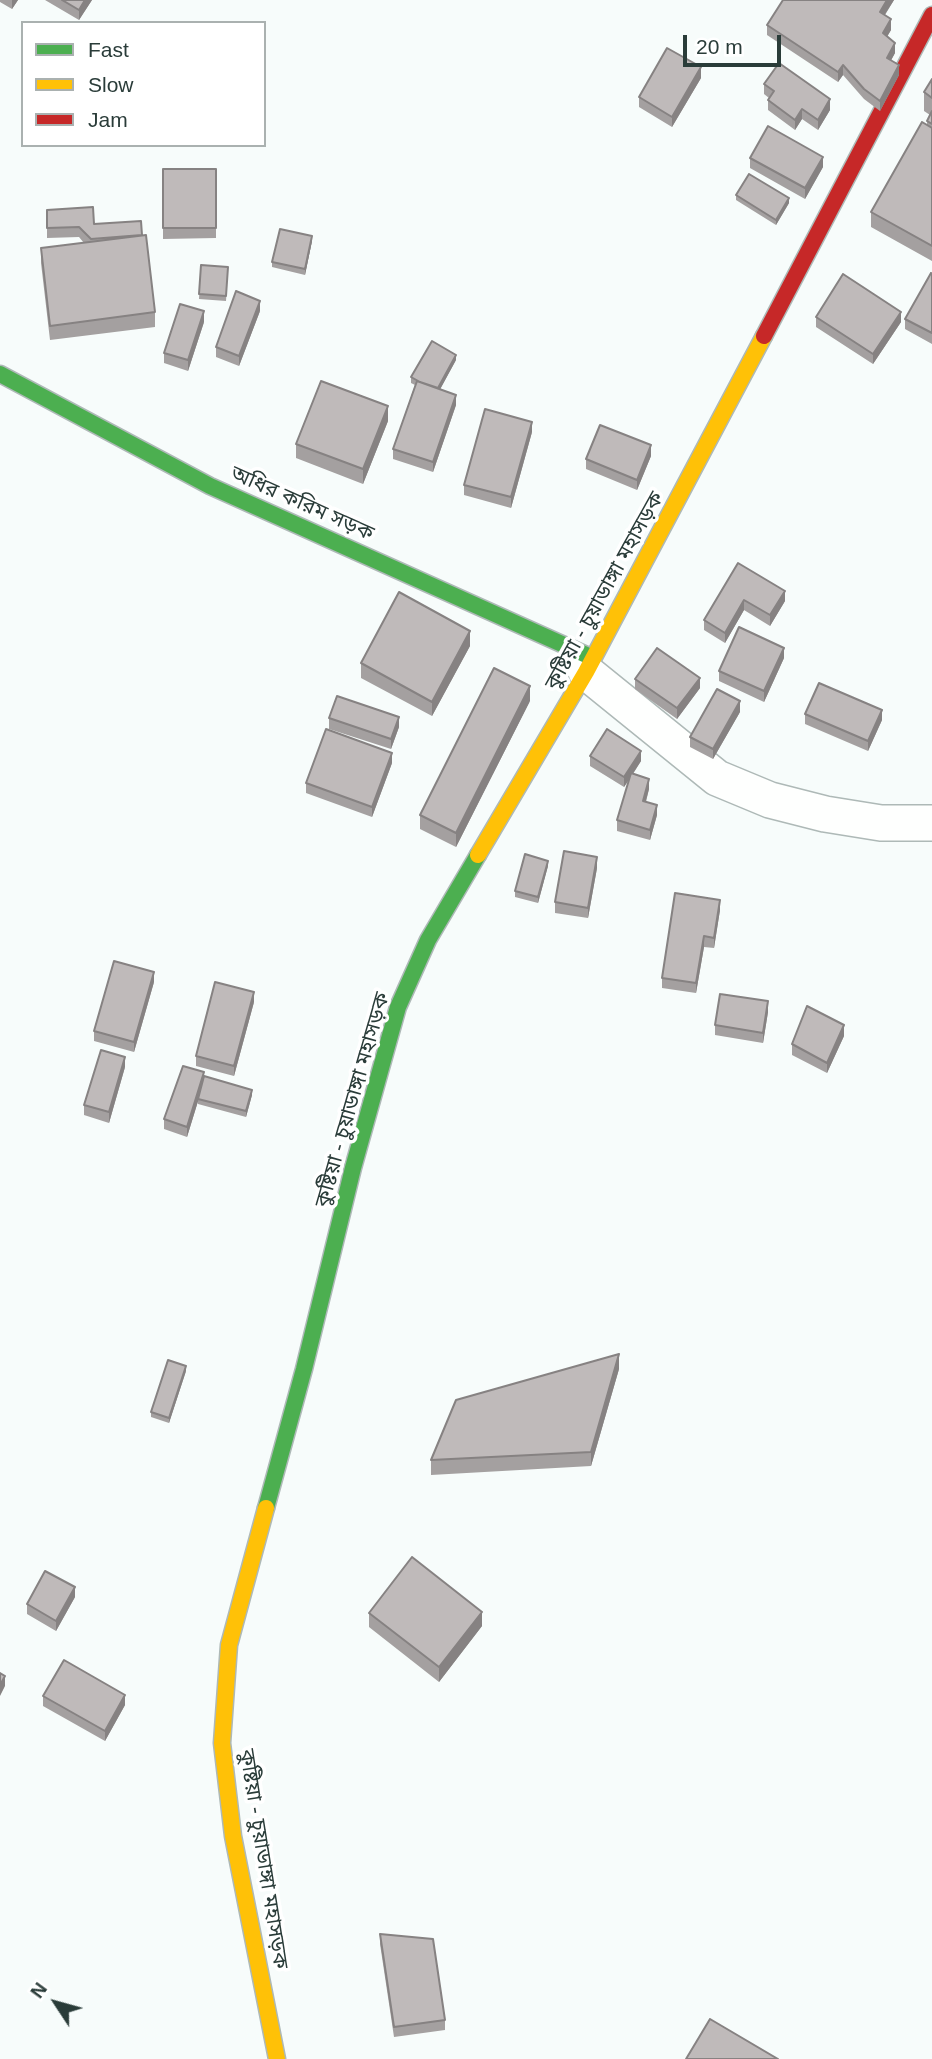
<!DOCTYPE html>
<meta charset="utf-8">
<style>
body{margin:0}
#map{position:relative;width:932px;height:2059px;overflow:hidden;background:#f7fcfb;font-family:Arial,sans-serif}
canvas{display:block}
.legend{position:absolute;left:21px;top:21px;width:245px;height:126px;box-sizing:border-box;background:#fff;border:2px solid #aab1b0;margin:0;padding:9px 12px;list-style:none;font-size:21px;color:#2a3c39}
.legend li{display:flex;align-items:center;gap:14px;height:35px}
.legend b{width:35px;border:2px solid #aab1b0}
.north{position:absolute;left:21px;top:1968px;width:70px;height:70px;-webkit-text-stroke:5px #fff;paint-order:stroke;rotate:306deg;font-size:19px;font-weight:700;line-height:28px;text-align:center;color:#2a3c39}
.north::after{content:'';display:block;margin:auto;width:24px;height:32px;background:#2a3c39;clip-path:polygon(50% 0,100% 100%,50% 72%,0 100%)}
.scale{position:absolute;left:683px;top:35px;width:98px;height:32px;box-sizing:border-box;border:4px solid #2a3c39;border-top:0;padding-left:9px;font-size:21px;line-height:24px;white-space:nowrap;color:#2a3c39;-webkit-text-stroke:5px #fff;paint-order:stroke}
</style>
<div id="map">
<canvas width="932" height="2059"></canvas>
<ul class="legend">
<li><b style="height:9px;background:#4caf50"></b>Fast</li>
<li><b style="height:9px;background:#ffc107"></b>Slow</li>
<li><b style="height:9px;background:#c62828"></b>Jam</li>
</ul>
<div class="north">N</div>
<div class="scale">20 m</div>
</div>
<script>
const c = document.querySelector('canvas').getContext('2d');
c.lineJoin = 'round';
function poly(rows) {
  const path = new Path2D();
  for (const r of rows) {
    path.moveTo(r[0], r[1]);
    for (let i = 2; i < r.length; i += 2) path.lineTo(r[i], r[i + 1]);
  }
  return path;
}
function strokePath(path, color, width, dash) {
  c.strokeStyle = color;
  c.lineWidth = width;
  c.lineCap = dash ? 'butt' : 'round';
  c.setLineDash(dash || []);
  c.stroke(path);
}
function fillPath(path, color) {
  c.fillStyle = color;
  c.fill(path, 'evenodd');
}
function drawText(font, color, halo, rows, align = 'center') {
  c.font = font + ' Arial,"Noto Sans Bengali",sans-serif';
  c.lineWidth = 7;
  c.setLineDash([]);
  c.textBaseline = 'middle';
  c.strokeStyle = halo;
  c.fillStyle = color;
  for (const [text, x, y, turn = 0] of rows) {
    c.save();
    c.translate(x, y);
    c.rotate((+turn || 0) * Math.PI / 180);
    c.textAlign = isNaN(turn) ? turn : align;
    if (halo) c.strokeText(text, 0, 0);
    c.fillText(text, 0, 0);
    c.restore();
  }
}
const street = poly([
 [586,672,717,778,770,800,825,814,881,823,932,823]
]);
const fast = poly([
 [0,374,210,486,593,658],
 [266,1508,304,1369,353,1168,398,1007,428,940,478,855]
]);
const slow = poly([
 [478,855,586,672,764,336],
 [266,1508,229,1645,222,1743,233,1836,277,2059]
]);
const jam = poly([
 [764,336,932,15]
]);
const wall = poly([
 [0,0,18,0,12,9,0,2],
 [45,0,92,0,79,20],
 [782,0,894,0,885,15,891,30,887,37,895,53,891,60,899,75,880,111,864,99,843,75,838,82,767,35,767,25,783,1],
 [701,78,672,127,639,107,639,97],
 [932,79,932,261,871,227,871,212,927,126,927,121,930,115,924,111,924,92],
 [764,84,830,110,818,130,802,119,795,130,768,110,768,100,769,98,764,94],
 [750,158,823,167,805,199,750,168],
 [163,169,216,169,216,238,163,239],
 [736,195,789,203,776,225,736,200],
 [47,210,94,224,142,235,155,312,155,327,50,340,41,263,41,248,84,243,79,237,47,238],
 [312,241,305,275,272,267,272,262],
 [201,265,228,267,226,301,199,299],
 [932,274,932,344,905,329,905,319],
 [260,311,239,366,216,357,216,347],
 [816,317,901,322,873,364,816,327],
 [204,322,188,371,164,363,164,353],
 [456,360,440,389,456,405,433,472,393,459,393,449,415,385,411,383,411,377],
 [388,421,363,484,296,458,296,444],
 [532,432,511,508,464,495,464,485],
 [651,456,637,490,586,469,586,459],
 [738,563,785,601,770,626,744,610,725,643,704,630,704,620],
 [470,646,432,716,361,678,361,663],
 [784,658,764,702,719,681,719,671],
 [635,679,700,688,677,719,635,689],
 [530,701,456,847,420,829,420,815],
 [740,712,713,759,690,747,690,737],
 [805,714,882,720,868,751,805,724],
 [329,718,399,727,391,749,329,729],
 [590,756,641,761,633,774,649,789,646,802,657,815,650,840,617,831,617,820,629,780,624,787,590,766],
 [392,763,372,817,306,793,306,783],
 [548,866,538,903,515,897,515,891],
 [597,868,588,918,555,913,555,902],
 [720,910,714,948,704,947,696,993,662,988,662,978],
 [154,982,134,1052,94,1041,94,1031],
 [254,1002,234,1076,196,1066,196,1056],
 [768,1012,763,1043,715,1035,715,1025],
 [844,1036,827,1073,792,1055,792,1044],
 [125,1067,109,1123,84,1115,84,1105],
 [204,1076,252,1095,246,1117,198,1104,198,1101,187,1137,164,1129,164,1119],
 [619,1369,591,1466,431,1475,431,1460],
 [186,1371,169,1423,151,1417,151,1412],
 [75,1597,56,1631,27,1614,27,1604],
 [369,1613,482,1626,439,1682,369,1627],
 [43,1696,125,1705,105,1741,43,1706],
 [380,1934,445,2020,445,2030,394,2037,380,1944]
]);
const shadedWall = poly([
 [12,0,18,0,12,9],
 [85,0,92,0,79,20,79,10],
 [887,0,894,0,880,22,880,12],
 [891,19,891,30,883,43,883,33],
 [895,43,895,53,887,68,887,58],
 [843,65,843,75,838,82,838,72],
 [899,65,899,75,880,111,880,101],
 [701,67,701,78,672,127,672,117],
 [830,99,830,110,818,130,818,120],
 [802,109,802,119,795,130,795,120],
 [823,157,823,167,805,199,805,188],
 [789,198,789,203,776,225,776,220],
 [312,236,312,241,305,275,305,269],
 [260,301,260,311,239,366,239,356],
 [204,311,204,322,188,371,188,360],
 [901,312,901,322,873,364,873,354],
 [456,355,456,360,436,397,436,392],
 [456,395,456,405,433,472,433,462],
 [388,406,388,421,363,484,363,469],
 [532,422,532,432,511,508,511,497],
 [651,445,651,456,637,490,637,480],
 [785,591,785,601,770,626,770,615],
 [744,600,744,610,725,643,725,633],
 [470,631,470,646,432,716,432,702],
 [784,648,784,658,764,702,764,691],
 [700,678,700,688,677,719,677,708],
 [530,686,530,701,456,847,456,833],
 [740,701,740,712,713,759,713,749],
 [882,710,882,720,868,751,868,741],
 [399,717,399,727,391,749,391,739],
 [641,751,641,761,624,787,624,777],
 [392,753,392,763,372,817,372,807],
 [649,779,649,789,643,811,643,801],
 [657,805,657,815,650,840,650,830],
 [597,857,597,868,588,918,588,908],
 [548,861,548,866,538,903,538,897],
 [720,900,720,910,714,948,714,938],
 [704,936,704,947,696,993,696,983],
 [154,972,154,982,134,1052,134,1042],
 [254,992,254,1002,234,1076,234,1066],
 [768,1001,768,1012,763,1043,763,1033],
 [844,1025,844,1036,827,1073,827,1063],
 [125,1057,125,1067,109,1123,109,1112],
 [204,1072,204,1082,187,1137,187,1127],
 [252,1090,252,1095,246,1117,246,1111],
 [619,1354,619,1369,591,1466,591,1452],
 [186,1366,186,1371,169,1423,169,1418],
 [75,1587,75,1597,56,1631,56,1621],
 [482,1612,482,1626,439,1682,439,1667],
 [5,1676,5,1686,0,1696,0,1685],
 [125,1695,125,1705,105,1741,105,1731]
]);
const building = poly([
 [62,0,85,0,79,10,62,0],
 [783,0,887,0,880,12,891,19,883,33,895,43,887,58,899,65,880,101,864,89,843,65,838,72,767,25,783,0],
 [667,48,701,67,672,117,639,97,667,48],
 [779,63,830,99,818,120,802,109,795,120,768,100,774,91,764,84,779,63],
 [932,79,932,98,924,92,932,79],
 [932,111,932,124,927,121,932,111],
 [922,122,932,128,932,246,871,212,922,122],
 [768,126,823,157,805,188,750,158,768,126],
 [163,169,216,169,216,228,163,228,163,169],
 [749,174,789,198,776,220,736,195,749,174],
 [93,207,94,224,141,221,142,235,91,239,79,227,47,228,47,210,93,207],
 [280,229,312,236,305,269,272,262,280,229],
 [146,235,155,312,50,326,41,248,146,235],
 [201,265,228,267,226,296,199,294,201,265],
 [931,273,932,274,932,333,905,319,931,273],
 [843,274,901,312,873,354,816,317,843,274],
 [236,291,260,301,239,356,216,347,236,291],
 [180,304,204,311,188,360,164,353,180,304],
 [432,341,456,355,438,388,420,382,411,377,432,341],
 [321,381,388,406,363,469,296,444,321,381],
 [417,381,456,395,433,462,393,449,417,381],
 [485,409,532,422,511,497,464,485,485,409],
 [600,425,651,445,637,480,586,459,600,425],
 [738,563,785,591,770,615,744,600,725,633,704,620,738,563],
 [399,592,470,631,432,702,361,663,399,592],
 [739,627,784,648,764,691,719,671,739,627],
 [657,648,700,678,677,708,635,679,657,648],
 [494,668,530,686,456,833,420,815,494,668],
 [819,683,882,710,868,741,805,714,819,683],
 [717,689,740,701,713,749,690,737,717,689],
 [337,696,399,717,391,739,329,718,337,696],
 [326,729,392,753,372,807,306,783,326,729],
 [607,729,641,751,624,777,590,756,607,729],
 [631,773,649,779,643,801,657,805,650,830,617,820,631,773],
 [564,851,597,857,588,908,555,902,564,851],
 [525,854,548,861,538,897,515,891,525,854],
 [675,893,720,900,714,938,704,936,696,983,662,978,675,893],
 [114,961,154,972,134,1042,94,1031,114,961],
 [215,982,254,992,234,1066,196,1056,215,982],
 [720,994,768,1001,763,1033,715,1025,720,994],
 [807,1006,844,1025,827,1063,792,1044,807,1006],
 [101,1050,125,1057,109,1112,84,1105,101,1050],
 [183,1066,204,1072,187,1127,164,1119,183,1066],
 [204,1076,252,1090,246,1111,198,1099,204,1076],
 [619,1354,591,1452,431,1460,456,1400,619,1354],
 [168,1360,186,1366,169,1418,151,1412,168,1360],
 [412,1557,482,1612,439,1667,369,1613,412,1557],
 [45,1571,75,1587,56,1621,27,1604,45,1571],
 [64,1660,125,1695,105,1731,43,1696,64,1660],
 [0,1673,5,1676,0,1685,0,1673],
 [380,1934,433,1939,445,2020,394,2027,380,1934],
 [710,2019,778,2059,686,2059,710,2019]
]);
const streetNames = [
 ["অধির করিম সড়ক",302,504,24],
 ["কুষ্টিয়া - চুয়াডাঙ্গা মহাসড়ক",605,591,-61],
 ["কুষ্টিয়া - চুয়াডাঙ্গা মহাসড়ক",353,1100,-74],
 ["কুষ্টিয়া - চুয়াডাঙ্গা মহাসড়ক",263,1859,81]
];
strokePath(street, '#aeb9b7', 38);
strokePath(fast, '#aeb9b7', 19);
strokePath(slow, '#aeb9b7', 19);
strokePath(jam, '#aeb9b7', 19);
strokePath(street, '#fefffe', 35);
strokePath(fast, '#4caf50', 16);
strokePath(slow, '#ffc107', 16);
strokePath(jam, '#c62828', 16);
fillPath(wall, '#a4a0a0');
fillPath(shadedWall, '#868282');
fillPath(building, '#bfbaba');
strokePath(building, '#868282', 2);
drawText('21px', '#2a3c39', '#fff', streetNames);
</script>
